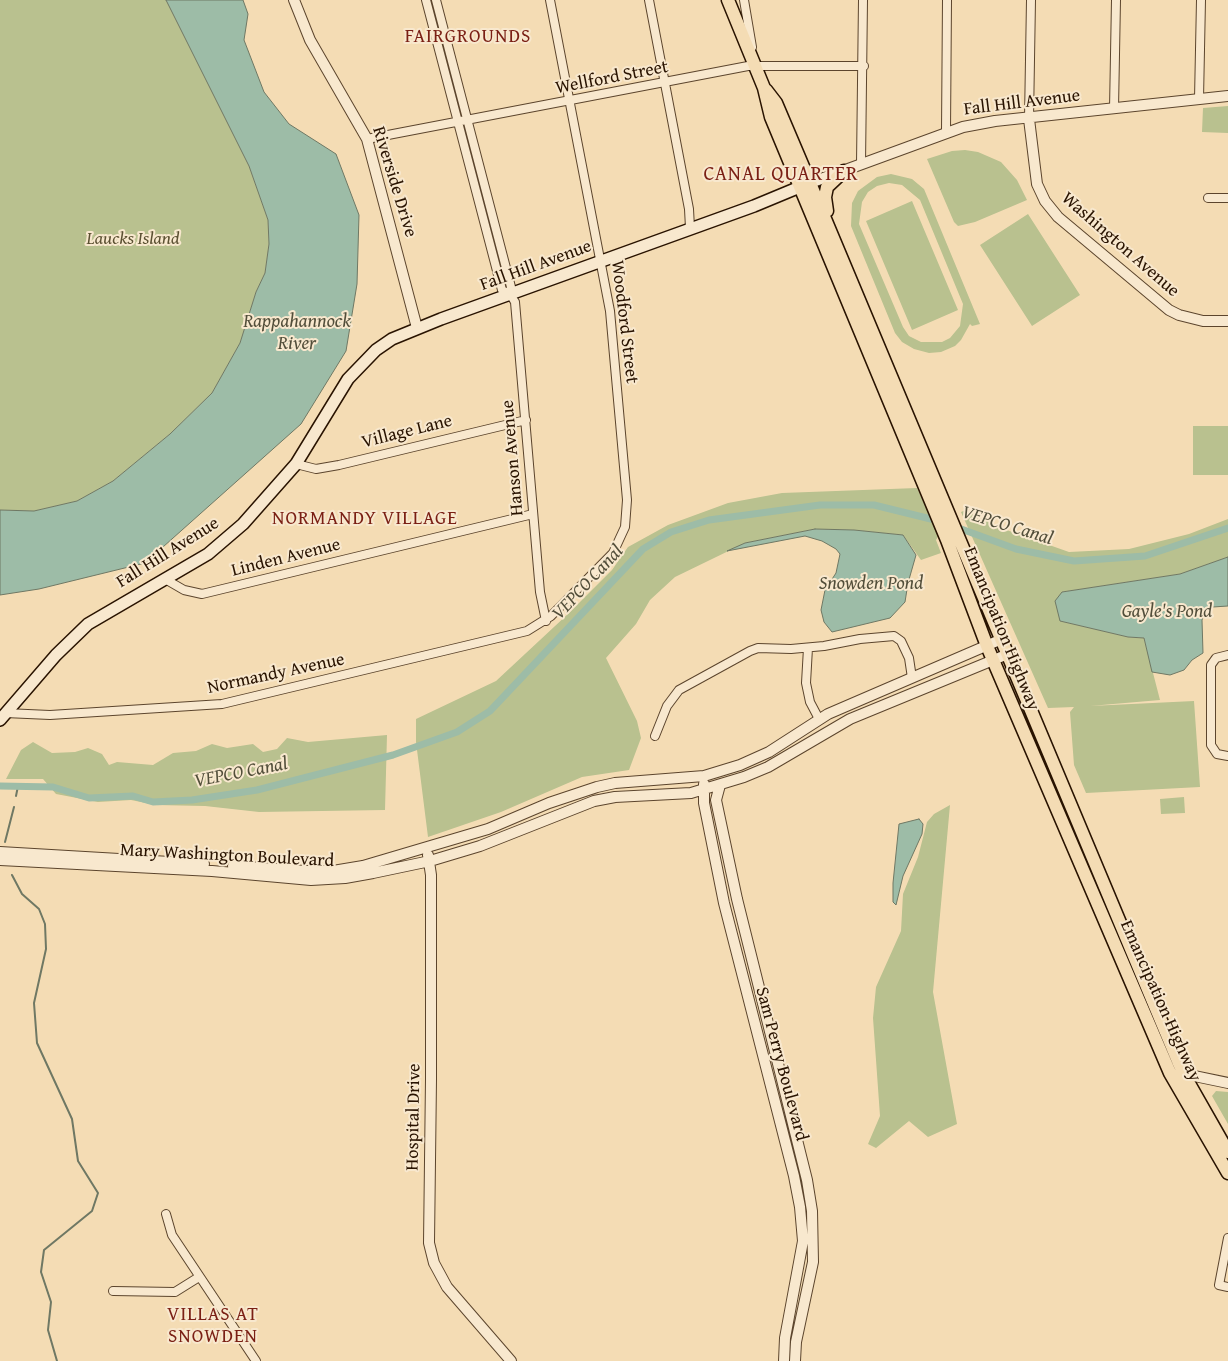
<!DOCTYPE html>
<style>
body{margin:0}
canvas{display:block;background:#f4dcb4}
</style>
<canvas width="1228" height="1361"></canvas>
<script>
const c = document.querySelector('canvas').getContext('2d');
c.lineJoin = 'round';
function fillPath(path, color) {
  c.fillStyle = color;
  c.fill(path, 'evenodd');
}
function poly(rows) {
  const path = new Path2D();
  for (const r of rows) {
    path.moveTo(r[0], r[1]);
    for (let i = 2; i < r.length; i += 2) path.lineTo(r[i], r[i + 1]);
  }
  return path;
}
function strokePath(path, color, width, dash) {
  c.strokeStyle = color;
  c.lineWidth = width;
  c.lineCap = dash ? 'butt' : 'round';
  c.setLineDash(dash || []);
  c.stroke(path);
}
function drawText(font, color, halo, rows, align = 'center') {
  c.font = font + ' "Gentium Book Plus",serif';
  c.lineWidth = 4;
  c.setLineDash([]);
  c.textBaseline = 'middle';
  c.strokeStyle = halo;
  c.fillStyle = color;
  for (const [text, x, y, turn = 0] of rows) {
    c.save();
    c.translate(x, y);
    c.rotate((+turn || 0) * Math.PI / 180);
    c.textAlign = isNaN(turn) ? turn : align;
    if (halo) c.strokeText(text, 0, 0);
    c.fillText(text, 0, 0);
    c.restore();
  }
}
const green = poly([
 [0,0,166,0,249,166,268,220,269,244,265,273,256,292,240,343,212,393,170,434,113,481,77,501,34,511,0,510],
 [1228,106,1228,133,1202,132,1203,108],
 [965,150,978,152,1001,162,1017,180,1027,200,975,222,958,226,954,222,927,159,952,151],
 [891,174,912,179,924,189,980,324,972,326,970,324,961,340,955,346,941,352,929,353,914,349,902,342,895,333,851,226,852,203,858,191,877,177],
 [889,183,902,185,920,200,963,304,960,326,950,338,942,342,921,342,909,336,903,327,859,224,862,202,868,192,877,186],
 [912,201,958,310,912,330,866,221],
 [1028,214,1080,295,1032,326,980,245],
 [1193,426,1228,426,1228,475,1193,475],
 [917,488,939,535,936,540,941,553,921,560,903,535,854,530,815,529,745,543,675,577,650,600,636,624,606,658,637,721,641,738,629,770,582,777,501,812,428,837,416,742,416,719,496,681,569,613,612,570,628,547,668,525,728,503,782,493],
 [966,510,1001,528,1069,552,1129,549,1189,534,1228,519,1228,557,1180,574,1062,592,1060,621,1128,637,1144,638,1160,700,1090,706,1194,701,1200,787,1086,793,1074,765,1070,712,1074,707,1048,708,961,512],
 [387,735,385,810,259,812,205,806,156,805,131,800,98,802,56,794,43,779,6,779,21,750,33,742,52,753,75,752,88,748,102,754,109,765,117,762,153,765,173,753,196,751,212,744,227,748,253,744,263,752,277,749,287,738,308,742],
 [1184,797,1185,813,1161,814,1160,799],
 [950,805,933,992,957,1124,928,1137,909,1121,876,1148,868,1144,880,1116,873,1018,876,987,901,931,903,894,918,857,927,822,934,814],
 [1216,1091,1228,1092,1228,1124,1212,1096]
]);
const water = poly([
 [166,0,243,0,248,14,244,40,264,92,289,124,336,154,359,215,357,284,346,351,301,424,145,563,39,589,0,595,0,510,34,511,77,501,113,481,170,434,212,393,240,343,256,292,265,273,269,244,268,220,249,166,166,0],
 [815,529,854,530,903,535,916,555,908,583,905,602,890,618,832,632,824,622,821,610,825,590,836,573,840,554,836,549,822,541,805,536,727,551,745,543,815,529],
 [1228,557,1228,606,1213,607,1205,612,1202,620,1203,653,1192,660,1184,670,1170,675,1152,672,1144,638,1128,637,1060,621,1055,601,1062,592,1180,574,1228,557],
 [919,819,923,824,922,834,903,876,896,905,893,902,893,883,899,824,919,819]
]);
const stream = poly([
 [16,796,18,786],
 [5,842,14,807],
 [12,875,22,894,39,909,45,924,46,949,34,1003,37,1043,72,1119,78,1161,98,1193,92,1211,44,1250,41,1272,51,1302,48,1330,57,1361]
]);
const canal = poly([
 [953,526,1016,549,1074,561,1145,556,1228,528],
 [0,786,53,787,89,798,133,796,153,802,192,800,257,790,393,755,457,732,490,711,643,549,671,532,709,520,820,505,874,505,939,521]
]);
const minor = poly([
 [426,0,502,290,510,294,515,302,540,592,546,621],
 [436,0,511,287,510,294],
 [649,0,689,209,690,228],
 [744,0,752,47],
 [1199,99,1201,0],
 [1114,109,1116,0],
 [1029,119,1031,0],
 [946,131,947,0],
 [367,139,748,66,864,66],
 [861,164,863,0],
 [1208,198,1228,198],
 [296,464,316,469,339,465,526,420],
 [165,579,184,590,202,594,533,514],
 [808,648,806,683,810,702,819,719],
 [1228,655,1216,658,1211,665,1211,745,1217,754,1228,756],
 [5,713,50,715,222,704,527,631,551,616,613,553,625,527,627,500,610,311,550,0],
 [655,736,667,706,679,690,750,651,758,648,791,649,824,646,860,639,894,636,901,641,909,658,912,678],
 [166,1214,172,1235,256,1361],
 [1228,1238,1219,1285,1228,1287],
 [113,1291,175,1292,199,1277]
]);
const tertiary = poly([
 [294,0,310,40,367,139,417,328],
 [1029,119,1037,184,1045,201,1058,217,1169,310,1179,315,1203,321,1228,321],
 [810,183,963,127,995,121,1228,96],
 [704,784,704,803,724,903,794,1176,800,1207,803,1241,785,1338,784,1361],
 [720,785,716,800,737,899,807,1180,812,1211,813,1262,796,1342,795,1361],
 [0,852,204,864],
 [428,855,431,875,431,1079,429,1243,434,1263,447,1287,511,1361],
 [0,860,212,871,311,880,345,878,373,873,430,861,480,846,594,801,615,797,691,793,744,777,768,767,850,719,1008,654],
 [233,866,306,871,333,871,363,866,488,829,549,803,597,787,615,783,704,776,740,765,769,752,828,714,1002,639],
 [1180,1073,1228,1083]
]);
const secondary = poly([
 [0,720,56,655,88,624,208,554,243,524,296,464,348,379,376,350,392,339,441,319,754,206,807,184]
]);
const primary = poly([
 [728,0,764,88,771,117,947,540,987,646,1170,1073,1228,1173],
 [766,90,776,103,810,183,1183,1073,1228,1152],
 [827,211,825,197,827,187,844,171]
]);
const streetNames = [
 ["Wellford Street",612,78,-11],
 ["Fall Hill Avenue",1022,103,-7],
 ["Riverside Drive",394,182,73],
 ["Washington Avenue",1120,245,41],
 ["Fall Hill Avenue",536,266,-20],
 ["Woodford Street",624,322,83],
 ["Village Lane",407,432,-14],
 ["Hanson Avenue",513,458,-95],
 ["Fall Hill Avenue",168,553,-32],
 ["Linden Avenue",286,558,-14],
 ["Emancipation Highway",1001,629,68],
 ["Normandy Avenue",276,674,-12],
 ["Mary Washington Boulevard",227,856,3],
 ["Emancipation Highway",1160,1001,66],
 ["Sam Perry Boulevard",781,1064,75],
 ["Hospital Drive",414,1117,-89]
];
const parkNames = [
 ["Laucks Island",133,239]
];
const neighbourhoodNames = [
 ["FAIRGROUNDS",468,37],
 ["NORMANDY VILLAGE",365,519],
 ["VILLAS AT",213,1315],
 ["SNOWDEN",213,1337]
];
const waterNames = [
 ["Rappahannock",297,322],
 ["River",297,344],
 ["VEPCO Canal",1007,526,17],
 ["VEPCO Canal",588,583,-47],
 ["Snowden Pond",871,584],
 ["Gayle's Pond",1167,612],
 ["VEPCO Canal",241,773,-11]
];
const quarterNames = [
 ["CANAL QUARTER",781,175]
];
fillPath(green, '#b9c18f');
fillPath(water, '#9dbca7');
strokePath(water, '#6f7864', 1);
strokePath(stream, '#6f7864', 2);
strokePath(canal, '#9dbca7', 7);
strokePath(minor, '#5c452d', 10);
strokePath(tertiary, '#5c452d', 12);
strokePath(secondary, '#291300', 14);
strokePath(primary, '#291300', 15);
strokePath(minor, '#f8e8ce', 8);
strokePath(tertiary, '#f8e8ce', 10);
strokePath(secondary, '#f8e8ce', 11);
strokePath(primary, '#f4dcb4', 12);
drawText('18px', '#291300', '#f8e8ce', streetNames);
drawText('italic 18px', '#5b5032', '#f8e8ce', parkNames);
c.letterSpacing = '1px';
drawText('19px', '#7a1f14', '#f8e8ce', neighbourhoodNames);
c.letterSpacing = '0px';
drawText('italic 19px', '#524e3a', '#f8e8ce', waterNames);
c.letterSpacing = '1px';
drawText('20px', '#7a1f14', '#f8e8ce', quarterNames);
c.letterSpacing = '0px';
</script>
